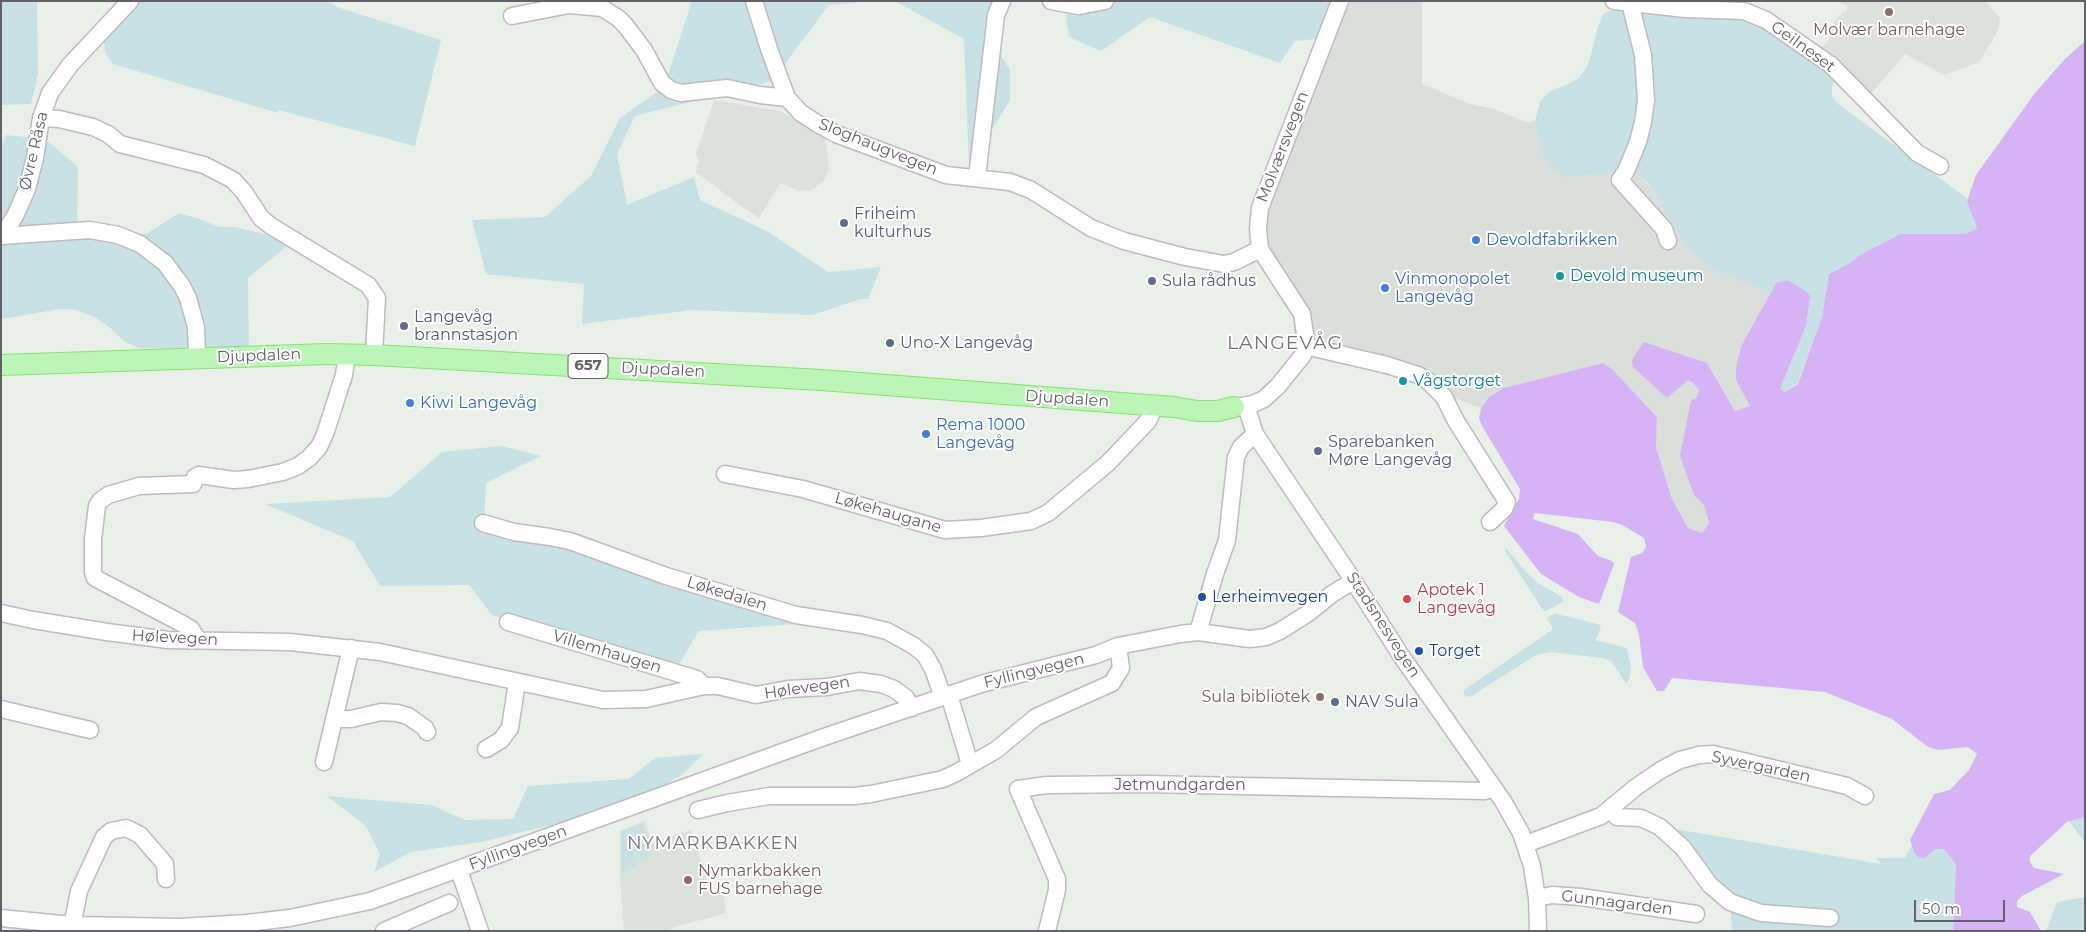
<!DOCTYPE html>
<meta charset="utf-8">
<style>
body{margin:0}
#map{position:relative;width:2086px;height:932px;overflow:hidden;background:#e9f0e8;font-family:Montserrat,sans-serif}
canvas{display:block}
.frame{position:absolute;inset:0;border:2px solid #646067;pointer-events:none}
.scale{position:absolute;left:1914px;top:900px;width:91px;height:22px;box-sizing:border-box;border:2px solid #646067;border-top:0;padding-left:6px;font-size:15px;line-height:18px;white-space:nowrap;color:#646067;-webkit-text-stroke:4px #fff;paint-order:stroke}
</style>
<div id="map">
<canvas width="2086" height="932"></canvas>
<div class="frame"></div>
<div class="scale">50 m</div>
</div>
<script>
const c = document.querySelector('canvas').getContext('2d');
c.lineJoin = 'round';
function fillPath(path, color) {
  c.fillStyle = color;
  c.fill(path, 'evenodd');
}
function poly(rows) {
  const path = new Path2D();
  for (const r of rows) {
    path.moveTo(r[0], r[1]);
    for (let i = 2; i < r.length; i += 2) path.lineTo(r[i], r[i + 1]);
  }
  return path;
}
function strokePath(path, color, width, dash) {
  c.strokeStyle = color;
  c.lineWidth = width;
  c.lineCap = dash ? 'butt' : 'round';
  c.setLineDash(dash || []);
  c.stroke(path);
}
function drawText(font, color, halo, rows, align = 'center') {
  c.font = font + ' Montserrat,sans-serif';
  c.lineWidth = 4;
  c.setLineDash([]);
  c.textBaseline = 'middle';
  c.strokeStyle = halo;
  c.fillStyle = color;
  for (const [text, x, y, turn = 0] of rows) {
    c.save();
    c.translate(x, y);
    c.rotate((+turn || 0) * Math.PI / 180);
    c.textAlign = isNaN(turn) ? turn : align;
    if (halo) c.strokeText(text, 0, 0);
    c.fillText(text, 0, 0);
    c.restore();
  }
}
const industrial = poly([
 [1343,1,1422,1,1422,84,1470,104,1494,109,1528,123,1535,121,1538,139,1567,177,1606,174,1639,176,1654,190,1705,264,1719,272,1771,293,1741,346,1736,380,1751,406,1735,411,1707,363,1683,382,1692,382,1699,390,1696,400,1694,495,1704,504,1709,523,1702,533,1688,528,1672,499,1656,447,1657,417,1612,369,1603,363,1504,388,1484,402,1481,408,1325,350,1259,250,1260,204]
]);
const education = poly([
 [1840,1,1985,1,2000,18,1997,33,1979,62,1944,75,1905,54,1872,93,1820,51,1835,31,1831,27,1843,11,1845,12,1848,8],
 [714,100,780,111,825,137,829,168,824,181,811,190,799,191,780,183,759,218,737,203,696,172,699,161,696,154],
 [644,821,652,842,691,830,710,889,724,896,726,913,671,928,671,931,624,931,620,879,620,831]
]);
const green = poly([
 [1,1,37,1,38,75,31,104,1,105],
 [136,1,329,1,337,7,441,40,415,146,278,110,278,113,113,64,105,53,104,41,111,30],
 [692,1,873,1,829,5,772,81,635,116,617,154,627,205,694,177,700,200,767,231,828,272,881,267,868,299,861,299,812,315,692,310,582,324,584,284,486,274,472,220,545,217,591,176,620,118,664,87],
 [895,1,1000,1,984,27,1010,70,1010,100,969,167,964,39],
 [1064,1,1343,1,1326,38,1295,41,1280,63,1150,17,1101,51,1069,37],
 [1721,7,1837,60,1844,66,1837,73,1832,88,1832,96,1838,104,1967,198,1967,201,1977,228,1966,234,1900,234,1860,255,1850,263,1829,274,1822,317,1798,383,1785,392,1780,389,1806,326,1777,283,1771,293,1719,272,1705,264,1683,240,1654,190,1645,180,1639,176,1606,174,1567,177,1554,170,1548,163,1538,139,1535,121,1540,101,1550,91,1568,84,1579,78,1588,65,1598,27,1603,14,1609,11,1638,9],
 [6,135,45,139,77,166,78,169,77,230,146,234,179,213,200,219,219,227,235,227,293,241,248,278,249,349,139,348,125,342,109,327,96,318,77,310,60,309,1,319,1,147],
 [502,446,541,456,486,483,484,524,568,540,811,623,699,631,672,676,492,615,469,585,380,586,353,541,265,504,390,497,442,452],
 [1507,549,1527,573,1538,583,1562,597,1563,602,1544,612,1505,551],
 [1555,613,1601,625,1598,636,1595,640,1627,648,1631,669,1629,680,1626,683,1611,661,1601,658,1551,652,1536,655,1470,697,1465,696,1463,691,1553,629,1547,618],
 [703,754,682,775,622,808,481,842,411,852,374,872,380,854,366,826,327,796,431,805,465,820,513,819,528,786,629,779,655,758],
 [2085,817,2085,843,2069,821],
 [642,823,651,851,646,859,643,861,634,854,637,865,622,873,621,831],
 [1663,827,1881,864,1876,858,1905,858,1911,846,1914,853,1925,858,1936,849,1944,849,1956,866,1953,931,1732,931,1730,902],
 [2085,897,2085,931,2046,931,2057,902]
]);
const water = poly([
 [2085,41,2085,817,2067,822,2030,856,2030,862,2034,868,2064,874,2022,896,2017,901,2017,907,2030,912,2040,929,2039,931,1953,931,1956,865,1944,849,1936,849,1925,858,1920,858,1914,853,1910,840,1934,794,1950,790,1969,770,1977,754,1968,747,1938,750,1928,747,1892,719,1825,692,1672,678,1664,691,1657,691,1643,667,1639,635,1635,623,1618,612,1631,557,1642,553,1646,547,1644,538,1622,525,1613,522,1535,513,1533,519,1578,534,1598,556,1612,561,1614,564,1599,604,1579,597,1541,574,1504,526,1519,499,1520,489,1482,426,1479,418,1481,408,1489,397,1504,388,1603,363,1612,369,1657,417,1656,447,1672,499,1688,528,1702,533,1709,523,1704,505,1694,495,1680,456,1691,400,1696,399,1699,390,1692,382,1687,381,1667,398,1633,367,1632,360,1644,342,1707,363,1735,411,1750,406,1736,380,1736,368,1741,346,1777,282,1789,281,1807,292,1810,296,1806,326,1780,389,1785,392,1798,384,1822,317,1829,274,1850,263,1860,255,1900,234,1966,234,1977,228,1967,201,1976,175,2035,93,2065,59]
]);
const minor = poly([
 [754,1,769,49,787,98,801,113,818,124,836,134,946,175,1010,182,1031,190,1091,228,1124,241,1185,257,1224,264,1234,262,1260,249],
 [1051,1,1079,6,1105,1],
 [1614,1,1685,9,1744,11,1766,20,1831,65,1917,153,1940,166],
 [1630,3,1643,55,1646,100,1643,122,1638,142,1626,171,1620,180,1664,229,1668,241],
 [512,16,569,5,602,8,618,18,625,25,644,50,662,83,671,90,681,93,727,88,760,95,787,98],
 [41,118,59,119,93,127,108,134,120,144,204,165,233,180,244,192,261,218,271,226,368,285,377,298,374,355],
 [977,177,996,15,1002,1],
 [1,236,90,230,118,235,140,244,165,263,182,286,188,298,196,327,197,358],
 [3,236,16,214,27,189,35,158,41,118,50,93,70,65,130,1],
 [1305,346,1387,365,1418,375,1428,381,1444,397,1456,421,1507,502,1504,509,1490,522],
 [1246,406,1255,434,1347,571,1402,657,1503,801,1521,833,1532,866,1537,898,1538,931],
 [1236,407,1253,404,1264,399,1278,386,1303,355,1306,341,1302,314,1260,249,1258,229,1260,208,1340,1],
 [725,474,803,489,945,530,981,528,1031,521,1048,513,1108,463,1148,421,1155,406],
 [483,523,514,532,550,537,570,541,666,576,796,615,862,625,887,631,914,646,925,655,933,669,943,697],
 [1,613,33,620,107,632,168,640,290,642,380,652,603,700,646,699,704,686,718,686,756,695,788,689,827,687,859,681,881,684,894,689,906,698,912,708],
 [508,622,697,679,704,686],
 [1198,632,1215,574,1227,540,1236,457,1241,447,1255,434],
 [198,640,191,629,181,623,95,578,93,572,93,539,97,506,100,501,108,495,139,486,193,484,195,477,199,475,234,480,248,479,283,472,298,466,309,458,319,447,325,434,344,375,347,354],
 [949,695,970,764],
 [1,709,90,730],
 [334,719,351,719,381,712,397,713,408,716,425,728,427,732],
 [486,749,501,740,510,728,517,682],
 [324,762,351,648],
 [698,810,727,803,769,796,854,796,871,794,943,779,956,773,996,750,1036,717,1112,683,1121,668,1118,646],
 [1610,810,1617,817,1641,818,1660,827,1683,848,1710,885,1730,902,1761,913,1830,918],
 [1526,844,1601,816,1636,787,1661,770,1680,760,1699,755,1713,754,1743,761,1847,786,1865,796],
 [459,870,480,931],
 [1537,898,1552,895,1581,897,1696,914],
 [1,918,72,925,180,927,247,923,290,918,370,901,824,737,981,684,1096,655,1118,646,1180,634,1198,632,1250,639,1266,637,1280,631,1307,614,1332,594,1353,581],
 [71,931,79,891,104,837,111,831,126,828,140,835,165,864,166,879],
 [384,931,449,903],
 [1047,931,1057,890,1057,879,1018,789,1047,785,1146,784,1484,791,1493,789]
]);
const major = poly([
 [1,365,327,354,374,355,821,380,1174,407,1197,411,1218,411,1234,407]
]);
const markers = [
 [1889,12,5,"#8d6e63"],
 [844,223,5,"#5c6f8a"],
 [1476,240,5,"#3f7fe0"],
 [1560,276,5,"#0f9aa8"],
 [1152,281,5,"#5c6f8a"],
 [1385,288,5,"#3f7fe0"],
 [404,326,5,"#5c6f8a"],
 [890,343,5,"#5c6f8a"],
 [1403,381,5,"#0f9aa8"],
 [410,403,5,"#3f7fe0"],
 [926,434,5,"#3f7fe0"],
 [1318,451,5,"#5c6f8a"],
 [1202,597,5,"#1a4fb4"],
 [1407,599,5,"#e0444e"],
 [1419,651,5,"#1a4fb4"],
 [1320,697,5,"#8d6e63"],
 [1335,702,5,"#5c6f8a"],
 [688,880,5,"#8d6e63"]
];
const shields = [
 [588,366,40]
];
const shieldNames = [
 ["657",588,366]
];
const educationNames = [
 ["Molvær barnehage",1889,30],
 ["Sula bibliotek",1310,697,"right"],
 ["Nymarkbakken",698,871,"left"],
 ["FUS barnehage",698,889,"left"]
];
const streetNames = [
 ["Geilneset",1803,47,36],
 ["Sloghaugvegen",878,147,22],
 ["Molværsvegen",1283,147,-69],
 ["Øvre Råsa",34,151,-77],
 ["Djupdalen",259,356,-2],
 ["Djupdalen",663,370,3],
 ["Djupdalen",1067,399,4],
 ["Løkehaugane",888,513,16],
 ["Løkedalen",727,594,17],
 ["Stadsnesvegen",1383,625,57],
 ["Hølevegen",175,638,3],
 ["Villemhaugen",607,652,17],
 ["Fyllingvegen",1034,671,-14],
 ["Hølevegen",807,688,-8],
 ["Syvergarden",1761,767,12],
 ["Jetmundgarden",1180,785],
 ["Fyllingvegen",518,848,-20],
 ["Gunnagarden",1617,903,7]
];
const serviceNames = [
 ["Friheim",854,214],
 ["kulturhus",854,232],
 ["Sula rådhus",1162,281],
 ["Langevåg",414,317],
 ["brannstasjon",414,335],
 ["Uno-X Langevåg",900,343],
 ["Sparebanken",1328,442],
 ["Møre Langevåg",1328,460],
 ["NAV Sula",1345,702]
];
const shopNames = [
 ["Devoldfabrikken",1486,240],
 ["Vinmonopolet",1395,279],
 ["Langevåg",1395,297],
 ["Kiwi Langevåg",420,403],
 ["Rema 1000",936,425],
 ["Langevåg",936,443]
];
const cultureNames = [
 ["Devold museum",1570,276],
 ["Vågstorget",1413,381]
];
const healthNames = [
 ["Apotek 1",1417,590],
 ["Langevåg",1417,608]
];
const transitNames = [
 ["Lerheimvegen",1212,597],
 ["Torget",1429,651]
];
const neighbourhoodNames = [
 ["NYMARKBAKKEN",713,844]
];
const quarterNames = [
 ["LANGEVÅG",1285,343]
];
fillPath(industrial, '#dadfda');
fillPath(education, '#dae2da');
fillPath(green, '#c8e1e4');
fillPath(water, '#d5b3f5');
strokePath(minor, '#bebac0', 19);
strokePath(major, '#86e170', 22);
strokePath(minor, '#fff', 16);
strokePath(major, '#bcf6b7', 20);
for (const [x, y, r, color] of markers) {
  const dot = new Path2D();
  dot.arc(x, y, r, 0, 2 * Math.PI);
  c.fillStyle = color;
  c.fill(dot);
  strokePath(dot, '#fff', 2);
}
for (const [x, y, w] of shields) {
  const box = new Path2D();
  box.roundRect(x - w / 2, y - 12.5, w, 25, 4);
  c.fillStyle = '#fff';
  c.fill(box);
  strokePath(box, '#646067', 1);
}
drawText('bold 15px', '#646067', null, shieldNames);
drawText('16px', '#785e54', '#fff', educationNames);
drawText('16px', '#646067', '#fff', streetNames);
drawText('16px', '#4e5e75', '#fff', serviceNames, 'left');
drawText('16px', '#366cbe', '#fff', shopNames, 'left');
drawText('16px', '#0d838f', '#fff', cultureNames, 'left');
drawText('16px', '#be3a42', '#fff', healthNames, 'left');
drawText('16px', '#164399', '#fff', transitNames, 'left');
c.letterSpacing = '1px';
drawText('18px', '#757178', '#fff', neighbourhoodNames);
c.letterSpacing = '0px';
c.letterSpacing = '1px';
drawText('19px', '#757178', '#fff', quarterNames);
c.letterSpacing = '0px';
</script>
